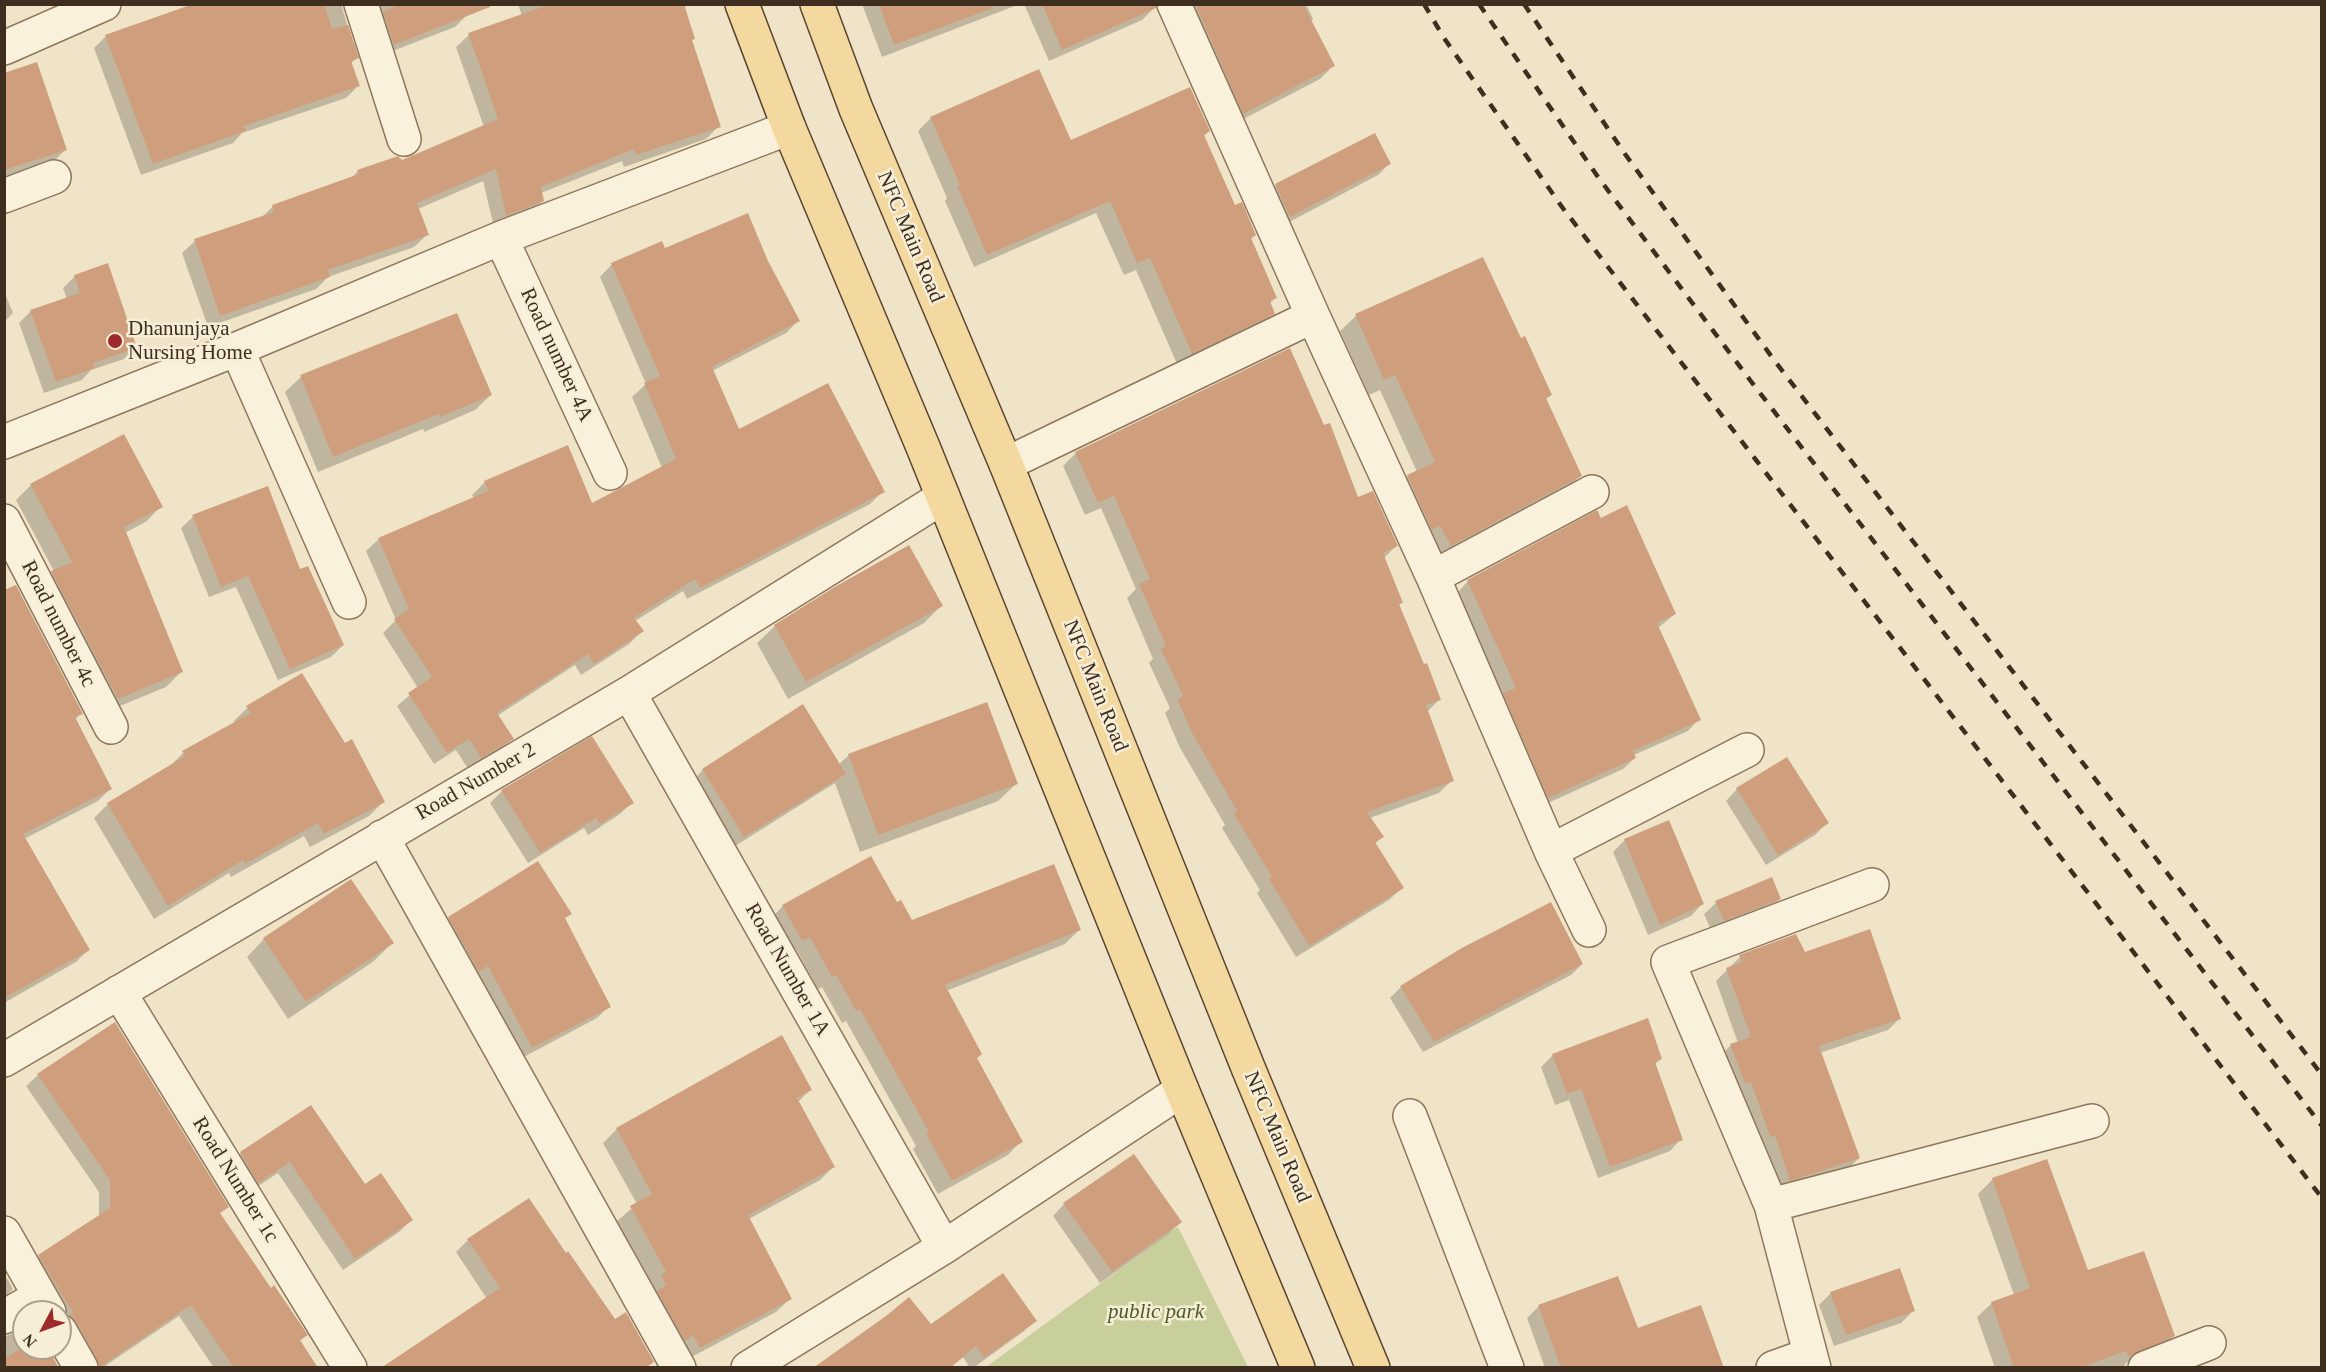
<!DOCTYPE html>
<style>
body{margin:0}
#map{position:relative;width:2326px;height:1372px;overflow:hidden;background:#f0e4c8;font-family:"Times New Roman",serif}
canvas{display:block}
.frame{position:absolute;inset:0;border:6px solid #3d2e20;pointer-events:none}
.north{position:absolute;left:12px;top:1300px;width:60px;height:60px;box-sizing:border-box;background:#f7eed8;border:2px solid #ada18e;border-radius:50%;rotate:229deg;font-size:16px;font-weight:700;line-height:24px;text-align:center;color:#3d2e20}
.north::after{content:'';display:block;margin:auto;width:21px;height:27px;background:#9e2a2b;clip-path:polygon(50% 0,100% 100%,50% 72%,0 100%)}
</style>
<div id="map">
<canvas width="2326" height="1372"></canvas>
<div class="frame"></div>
<div class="north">N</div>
</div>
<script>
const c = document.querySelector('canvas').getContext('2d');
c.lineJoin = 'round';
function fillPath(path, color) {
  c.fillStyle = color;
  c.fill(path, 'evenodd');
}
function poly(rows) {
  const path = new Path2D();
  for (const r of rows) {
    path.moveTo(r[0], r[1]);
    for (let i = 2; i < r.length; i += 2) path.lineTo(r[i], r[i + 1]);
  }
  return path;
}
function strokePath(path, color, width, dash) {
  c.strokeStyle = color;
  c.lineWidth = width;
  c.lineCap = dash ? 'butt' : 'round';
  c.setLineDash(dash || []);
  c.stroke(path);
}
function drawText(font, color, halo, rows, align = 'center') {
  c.font = font + ' "Times New Roman",serif';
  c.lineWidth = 5;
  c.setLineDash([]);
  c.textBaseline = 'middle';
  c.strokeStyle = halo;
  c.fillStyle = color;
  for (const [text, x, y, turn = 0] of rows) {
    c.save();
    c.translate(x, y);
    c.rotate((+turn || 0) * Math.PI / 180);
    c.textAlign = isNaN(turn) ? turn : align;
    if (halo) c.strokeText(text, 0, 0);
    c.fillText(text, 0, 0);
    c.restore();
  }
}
const green = poly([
 [1178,1227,1248,1367,986,1367]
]);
const shadow = poly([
 [223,4,341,4,357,58,350,64,358,86,346,98,242,133,233,143,141,175,94,48,106,36],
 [364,4,463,4,467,15,455,27,382,55],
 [518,4,683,4,694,38,691,41,719,126,706,139,624,167,622,161,541,193,543,201,530,214,494,227,483,181,418,209,427,235,414,247,328,277,316,289,208,327,182,253,195,241,261,218,273,206,350,179,358,171,402,162,484,127,456,47,469,35,522,16],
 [862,4,1020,4,882,57],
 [1024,4,1154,4,1155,7,1142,20,1049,61],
 [1175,4,1306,4,1313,19,1310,22,1333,66,1320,79,1230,126],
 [4,74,66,149,55,160,4,177],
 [931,118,1070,142,1208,131,1203,137,1234,207,1255,235,1250,240,1276,297,1269,304,1273,313,1260,326,1178,366,1136,270,1124,275,1096,213,974,267,945,201,947,198,918,131],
 [1389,164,1378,175,1278,228,1264,198,1276,186],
 [664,249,767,262,798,321,786,333,712,371,738,431,883,491,870,504,687,599,683,591,635,621,642,631,629,644,581,675,575,665,497,716,512,739,499,751,468,769,456,750,434,764,397,706,418,688,383,633,396,620,366,551,379,539,474,498,472,495,485,482,591,505,662,468,632,397,646,384,600,277,612,264],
 [75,276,135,347,124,359,91,370,82,380,44,393,19,323,31,311,67,299,63,288],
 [4,291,13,313,4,322],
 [1356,316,1520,340,1551,395,1545,400,1580,476,1564,492,1435,560,1392,492,1408,476,1417,472,1380,390,1369,395,1340,331],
 [301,377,491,395,475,410,424,432,423,429,318,472,285,392],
 [1076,453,1357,499,1396,546,1384,558,1402,602,1398,606,1439,700,1427,712,1452,780,1439,793,1370,818,1382,837,1375,844,1402,888,1389,900,1296,957,1257,893,1260,890,1222,828,1225,825,1179,746,1165,713,1170,708,1149,663,1153,659,1127,598,1136,589,1101,508,1085,515,1063,466],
 [31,485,161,506,147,521,125,533,181,672,166,687,103,713,37,587,54,571,16,500],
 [193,517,343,645,331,657,278,680,236,587,209,597,181,528],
 [1468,581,1675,614,1658,628,1699,719,1688,731,1634,755,1635,758,1623,769,1537,808,1493,706,1503,695,1457,593],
 [4,592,81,713,75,720,110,789,98,801,24,839,88,950,76,962,4,1003],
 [941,606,924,623,788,699,757,643,775,626],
 [247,708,344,745,383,802,369,816,310,847,304,836,231,877,229,873,154,919,94,818,108,804,169,767,183,753,235,723,234,721],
 [849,755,1016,784,998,801,860,852,835,783,732,848,691,782,703,770,839,764],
 [1737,789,1827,823,1815,835,1766,865,1726,801],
 [502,791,632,802,620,814,588,835,584,828,528,863,490,803],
 [1625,840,1702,904,1691,916,1648,935,1613,852],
 [871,858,896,904,912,922,1079,930,1065,944,946,991,976,1059,1021,1141,1008,1155,938,1194,913,1149,916,1146,846,1021,842,1023,822,987,818,989,796,949,788,953,769,920,783,906],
 [1780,899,1768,911,1712,932,1704,914,1716,903],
 [570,913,564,919,609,1006,597,1018,520,1059,437,930,449,918],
 [264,939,392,943,374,961,288,1019,247,957],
 [1804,954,1900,1018,1888,1030,1820,1053,1859,1158,1847,1170,1779,1191,1719,1057,1731,1045,1738,1043,1716,981,1740,957],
 [1582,964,1571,975,1423,1052,1390,998,1401,987],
 [1553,1055,1661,1059,1654,1065,1681,1139,1670,1151,1598,1178,1569,1100,1555,1105,1541,1067],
 [38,1075,227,1206,219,1214,270,1290,306,1335,299,1342,316,1368,214,1368,179,1316,102,1368,83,1368,28,1268,39,1257,99,1217,99,1192,26,1086],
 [810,1090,798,1102,833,1167,820,1180,749,1219,790,1299,776,1312,686,1360,649,1289,653,1285,617,1221,637,1204,603,1143,617,1129],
 [310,1107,364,1187,411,1220,399,1232,343,1270,278,1173,246,1194,229,1165,240,1154],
 [2046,1161,2087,1272,2173,1336,2158,1350,2126,1363,2123,1368,1995,1368,1977,1317,1992,1303,2014,1295,1978,1194,1992,1180],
 [1064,1204,1181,1222,1169,1234,1100,1283,1053,1216],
 [468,1240,565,1255,614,1321,652,1361,646,1368,388,1368,487,1299,456,1252],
 [7,1278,13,1289,4,1297,4,1280],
 [1831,1293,1913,1311,1901,1323,1834,1346,1819,1305],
 [1539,1306,1637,1330,1722,1368,1545,1368,1527,1318],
 [1035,1321,1023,1332,973,1368,970,1368,963,1357,950,1368,931,1326],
 [24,1329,24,1348,46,1348,4,1368,4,1337]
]);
const building = poly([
 [193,4,324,4,332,29,348,25,359,58,351,61,360,86,244,126,246,131,153,164,105,35],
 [401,4,490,4,490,7,394,45,383,12],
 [551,4,684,4,695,39,692,40,721,127,636,155,634,149,541,187,544,201,506,216,496,169,417,203,429,235,328,270,330,277,220,316,194,239,274,212,272,205,359,174,357,170,398,156,402,160,498,119,468,33],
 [879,4,992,4,993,8,894,45],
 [1042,4,1156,4,1156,8,1062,50],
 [1195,4,1303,4,1335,66,1243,114],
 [37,62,67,150,4,170,4,73],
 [1039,69,1071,140,1190,87,1210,131,1204,135,1235,205,1242,202,1256,235,1251,238,1277,298,1270,301,1275,314,1192,354,1150,258,1137,263,1110,201,987,255,957,186,960,185,930,117],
 [1375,133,1391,164,1290,217,1275,184],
 [748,213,768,261,800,321,712,367,739,429,828,383,885,492,700,588,695,579,634,618,644,631,594,664,588,654,497,713,514,739,481,758,469,739,447,753,408,693,432,677,394,619,409,609,378,538,488,491,484,481,568,445,592,503,676,459,644,383,660,376,611,263,662,241,665,248],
 [1483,257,1521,338,1525,336,1552,395,1546,398,1582,476,1451,546,1440,526,1432,530,1407,475,1435,462,1395,375,1384,380,1355,314],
 [108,263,137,348,93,363,95,368,56,382,30,310,80,293,74,275],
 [457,313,492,395,440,417,439,414,333,457,300,375],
 [1290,348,1324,425,1330,423,1358,497,1373,491,1398,546,1383,553,1403,603,1399,604,1424,664,1427,663,1441,700,1426,705,1454,781,1367,812,1384,837,1375,842,1404,888,1309,946,1269,879,1272,877,1234,814,1237,811,1192,733,1177,699,1183,696,1161,649,1166,646,1139,584,1150,579,1114,496,1098,503,1075,452],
 [124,434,163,507,124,527,183,672,118,699,51,571,72,562,30,484],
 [268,486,300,569,308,566,344,645,290,669,248,576,221,587,192,515],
 [1627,505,1676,614,1657,623,1701,720,1633,751,1636,758,1548,798,1503,693,1516,688,1467,580,1597,510,1601,518],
 [909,545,943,606,806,682,774,625,833,588],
 [16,585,83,714,75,717,112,789,23,834,90,950,4,998,4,590],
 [302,673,345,743,352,739,385,802,324,834,318,823,245,864,243,860,168,906,107,803,185,756,182,751,251,713,246,706],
 [987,702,1018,784,878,835,848,754],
 [803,704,846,774,744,837,702,769],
 [592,736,634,803,600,824,596,818,540,853,501,790],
 [1787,757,1829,823,1778,855,1736,788],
 [1669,820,1704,904,1660,925,1624,839],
 [871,856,897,902,901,900,912,920,1054,864,1081,930,945,985,982,1054,977,1058,1023,1142,952,1181,926,1134,929,1132,860,1009,856,1011,836,975,832,977,810,937,802,941,782,905],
 [538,861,572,914,565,918,611,1007,532,1048,488,966,479,972,448,917],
 [1772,877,1781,899,1724,921,1715,901],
 [351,879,394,943,306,1002,263,938],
 [1551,902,1583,964,1434,1042,1400,986,1460,949],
 [1870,929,1901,1019,1819,1046,1860,1158,1790,1181,1775,1136,1770,1137,1751,1082,1745,1084,1730,1044,1751,1037,1726,968,1742,962,1739,955,1796,934,1805,952],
 [1648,1018,1662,1059,1655,1062,1683,1140,1610,1167,1581,1089,1567,1094,1552,1054],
 [115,1022,229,1207,220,1213,271,1288,274,1285,308,1335,300,1340,318,1368,234,1368,191,1305,100,1367,97,1359,76,1322,70,1315,73,1313,38,1255,110,1208,110,1180,37,1074],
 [782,1035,812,1090,797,1098,835,1167,748,1215,792,1299,700,1348,693,1335,685,1341,657,1291,666,1285,661,1275,666,1272,630,1206,652,1194,616,1128],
 [311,1105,365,1184,381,1173,413,1220,355,1259,290,1162,258,1183,240,1152],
 [1134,1154,1182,1222,1112,1272,1063,1203],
 [2047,1159,2088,1270,2144,1251,2175,1336,2128,1357,2126,1351,2079,1368,2014,1368,1991,1302,2030,1288,1992,1178],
 [529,1198,566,1253,568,1251,615,1319,626,1312,654,1362,645,1368,381,1368,500,1288,467,1239],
 [1900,1268,1915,1311,1846,1335,1830,1292],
 [1003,1273,1037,1321,984,1358,976,1346,950,1368,813,1368,886,1316,909,1297,931,1324],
 [1618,1276,1638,1328,1701,1305,1724,1368,1561,1368,1538,1305],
 [24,1346,24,1348,48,1348,59,1368,4,1368,4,1359]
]);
const minor = poly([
 [361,4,404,139],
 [1174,4,1313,316,1433,577,1551,851,1589,930],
 [4,48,104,4],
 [4,196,54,177],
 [501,238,610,473],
 [237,349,349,602],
 [4,442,237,349,501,238,789,128],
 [1006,464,1313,316],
 [4,521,111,727],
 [1433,577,1592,492],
 [629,693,944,1247],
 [382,837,679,1368],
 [1551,851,1747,750],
 [119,992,350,1368],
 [4,1060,629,693,943,497],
 [1410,1116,1507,1368],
 [1771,1205,2092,1121],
 [4,1233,49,1312],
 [4,1317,40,1296],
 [60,1331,81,1368],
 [748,1368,944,1247,1182,1090],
 [1773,1368,1809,1355],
 [1814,1368,1771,1205,1668,962,1872,885],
 [2145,1368,2209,1343]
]);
const major = poly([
 [742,4,789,128,923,447,1182,1090,1298,1368],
 [817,4,856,109,1006,464,1249,1070,1373,1368]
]);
const rail = poly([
 [1424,4,1444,38,1562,207,2322,1198],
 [1479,4,1598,177,1750,380,2322,1126],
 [1524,4,1625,154,1774,360,2322,1075]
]);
const markers = [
 [115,341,8,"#9e2a2b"]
];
const streetNames = [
 ["NFC Main Road",910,237,67],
 ["Road number 4A",556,355,65],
 ["Road number 4c",58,624,63],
 ["NFC Main Road",1095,686,68],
 ["Road Number 2",476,782,-30],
 ["Road Number 1A",787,970,60],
 ["NFC Main Road",1277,1137,67],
 ["Road Number 1c",235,1180,58]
];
const poiNames = [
 ["Dhanunjaya",128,329],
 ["Nursing Home",128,353]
];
const parkNames = [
 ["public park",1156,1312]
];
fillPath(green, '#c9cf9b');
fillPath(shadow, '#0003');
fillPath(building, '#cf9f7d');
strokePath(minor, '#8d765c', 36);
strokePath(major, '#5b4430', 36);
strokePath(minor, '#faf1dc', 33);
strokePath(major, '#f3d9a0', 33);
strokePath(rail, '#3d2e20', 4.5, [10, 10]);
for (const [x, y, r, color] of markers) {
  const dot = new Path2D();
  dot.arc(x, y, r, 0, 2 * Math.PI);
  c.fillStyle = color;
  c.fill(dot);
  strokePath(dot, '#f7eed8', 2);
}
drawText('21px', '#3d2e20', '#f7eed8', streetNames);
drawText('21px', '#3d2e20', '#f7eed8', poiNames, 'left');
drawText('italic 21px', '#4d5a26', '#f7eed8', parkNames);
</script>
